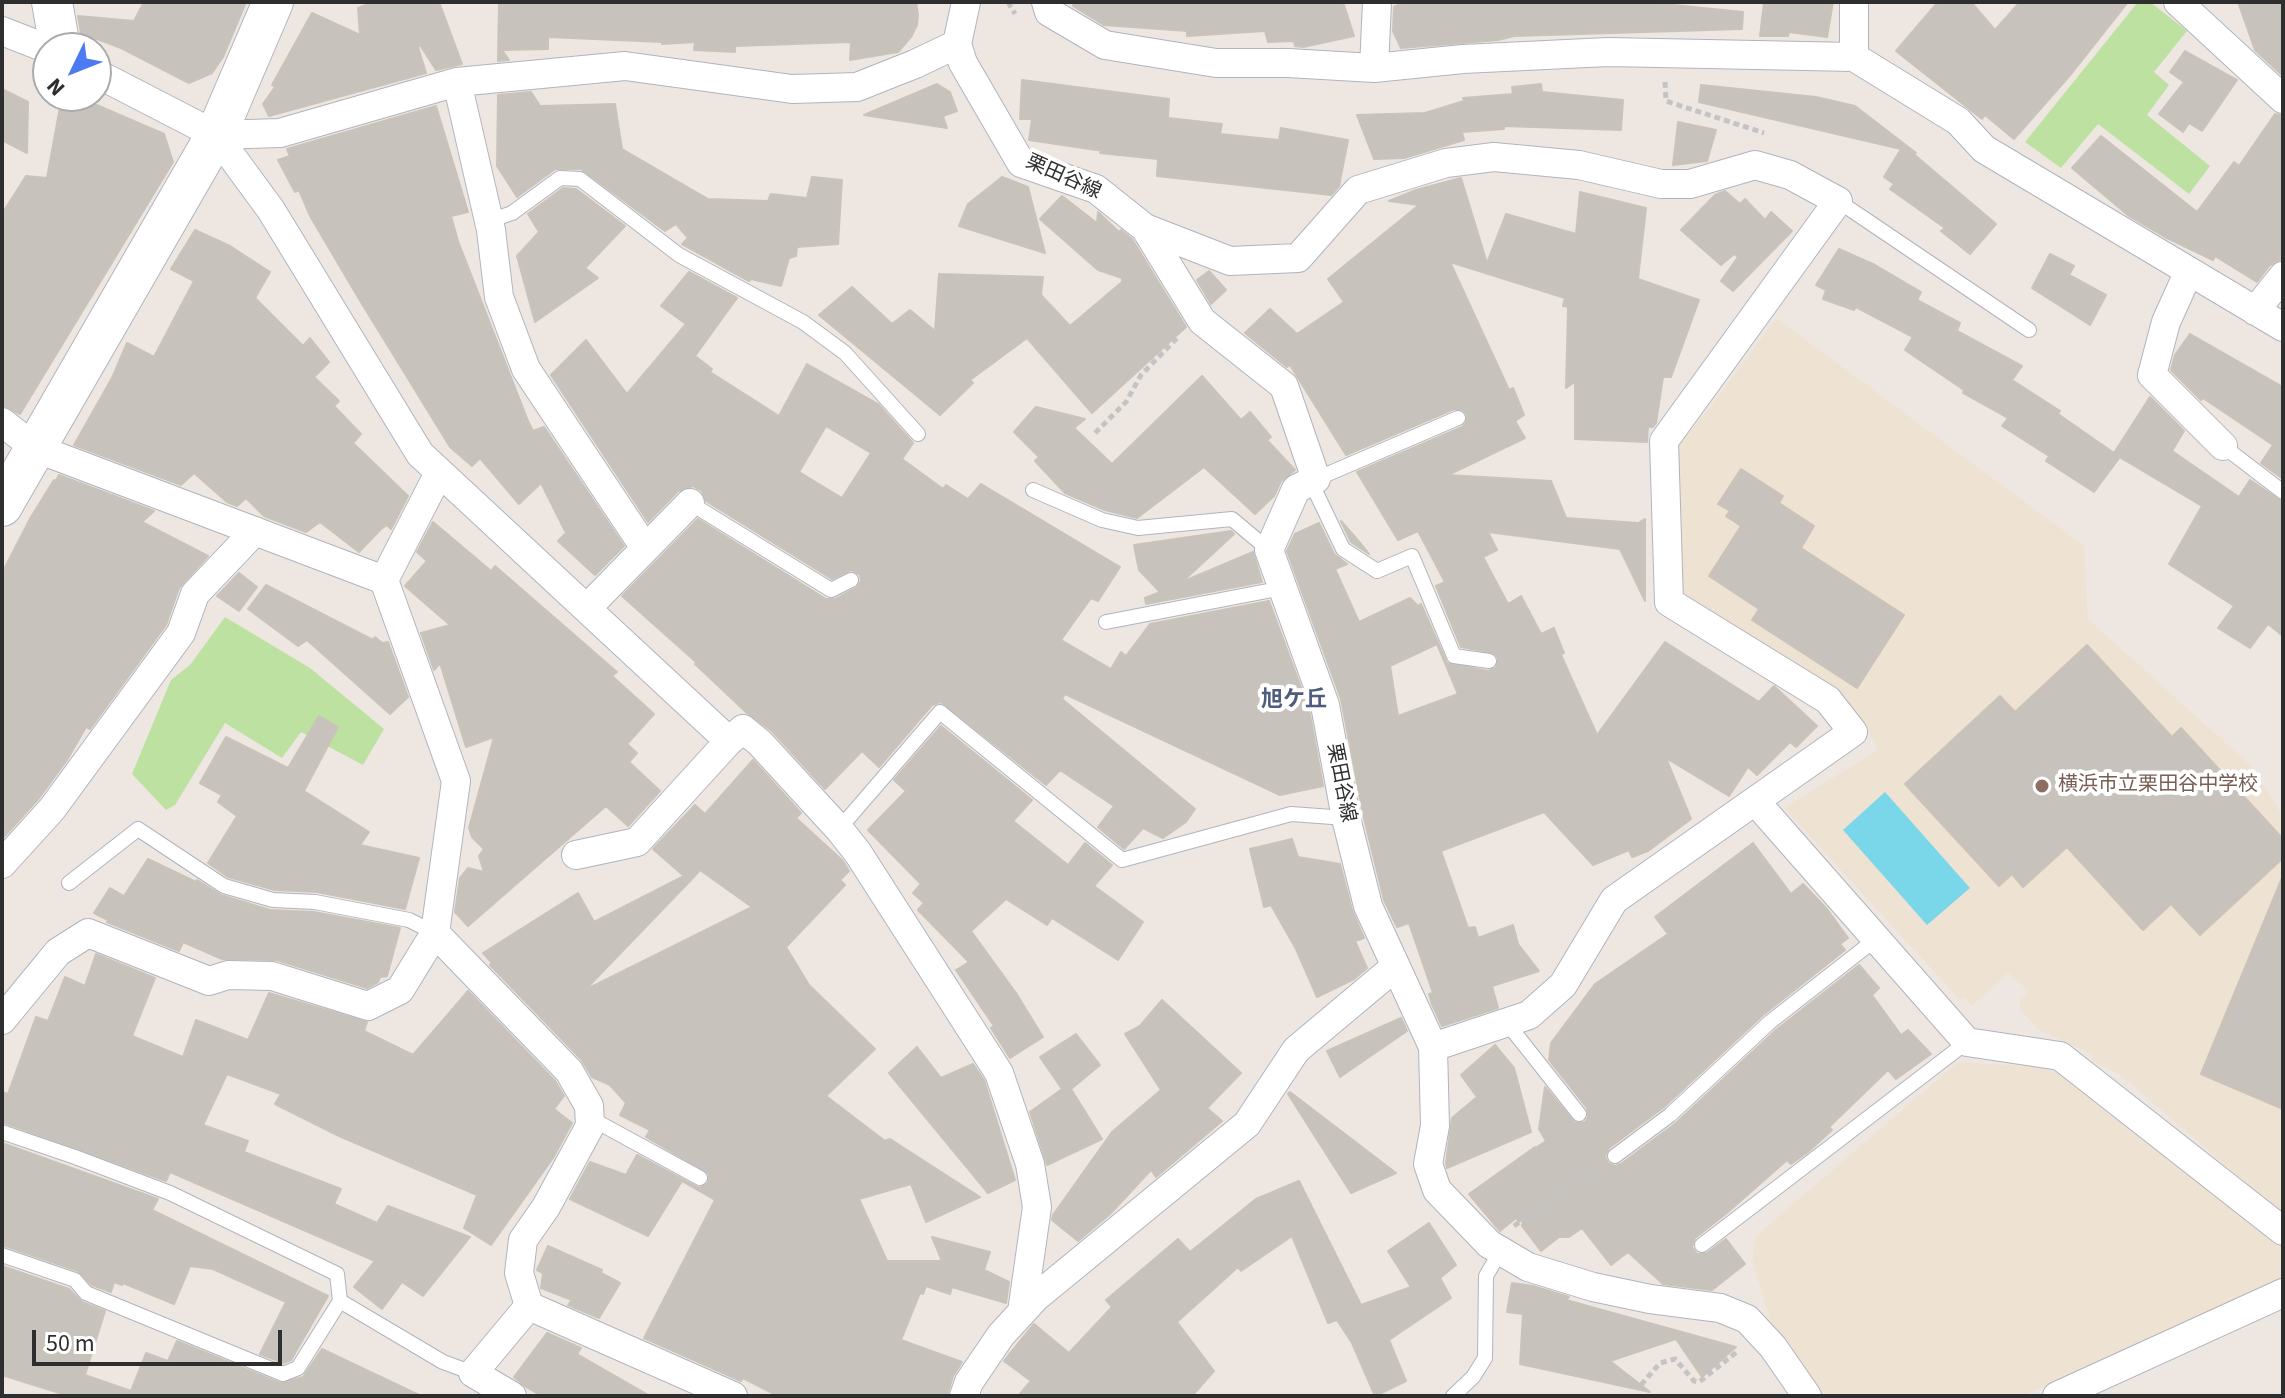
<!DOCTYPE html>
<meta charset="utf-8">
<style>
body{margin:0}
#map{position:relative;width:2285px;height:1398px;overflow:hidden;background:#eee7e1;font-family:"Source Sans 3",sans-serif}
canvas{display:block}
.frame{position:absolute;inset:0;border:4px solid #2e2e2e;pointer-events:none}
.north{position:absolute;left:32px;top:32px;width:80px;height:80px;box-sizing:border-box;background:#fff;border:2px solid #ababab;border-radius:50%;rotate:227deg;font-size:22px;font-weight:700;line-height:32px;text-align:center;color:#2e2e2e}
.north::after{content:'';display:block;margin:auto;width:28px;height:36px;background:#4b7af2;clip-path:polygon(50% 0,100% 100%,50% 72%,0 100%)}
.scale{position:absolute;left:32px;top:1330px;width:250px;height:36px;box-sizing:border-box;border:4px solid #2e2e2e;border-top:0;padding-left:10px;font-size:24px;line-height:28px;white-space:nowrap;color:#2e2e2e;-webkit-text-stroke:6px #fff;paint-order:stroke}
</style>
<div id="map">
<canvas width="2285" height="1398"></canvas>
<div class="frame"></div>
<div class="north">N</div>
<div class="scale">50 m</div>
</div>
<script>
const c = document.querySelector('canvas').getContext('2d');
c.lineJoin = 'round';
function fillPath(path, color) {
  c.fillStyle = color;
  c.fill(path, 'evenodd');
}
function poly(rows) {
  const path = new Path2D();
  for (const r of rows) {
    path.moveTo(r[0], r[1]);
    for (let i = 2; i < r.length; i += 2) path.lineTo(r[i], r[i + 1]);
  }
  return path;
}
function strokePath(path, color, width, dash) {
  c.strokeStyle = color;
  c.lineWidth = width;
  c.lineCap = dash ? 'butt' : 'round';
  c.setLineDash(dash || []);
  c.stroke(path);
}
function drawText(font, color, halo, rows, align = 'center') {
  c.font = font + ' "Source Sans 3","Noto Sans JP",sans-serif';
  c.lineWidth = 8;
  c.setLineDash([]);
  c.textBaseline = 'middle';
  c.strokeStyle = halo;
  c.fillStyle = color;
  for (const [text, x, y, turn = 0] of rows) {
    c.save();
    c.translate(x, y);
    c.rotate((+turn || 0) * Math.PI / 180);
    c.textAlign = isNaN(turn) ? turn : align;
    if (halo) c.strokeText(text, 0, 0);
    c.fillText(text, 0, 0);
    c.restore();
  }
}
const education = poly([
 [1776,318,2084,546,2088,619,2249,764,2283,816,2283,1215,2121,1075,2092,1061,2091,1054,2039,1030,2020,1010,2020,1001,2029,991,2008,973,1972,1006,1963,997,1960,1000,1784,808,1878,750,1868,730,1825,687,1696,610,1678,589,1675,449,1713,404],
 [1958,1062,2040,1067,2094,1084,2283,1241,2283,1278,2278,1284,2022,1396,1821,1396,1804,1368,1772,1327,1752,1259,1756,1236]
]);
const green = poly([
 [2138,2,2150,2,2187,31,2154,72,2169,85,2147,115,2210,166,2189,194,2098,124,2061,168,2025,142],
 [225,617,310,668,384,729,363,765,301,732,282,758,225,723,175,805,166,810,132,774,171,680,190,665]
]);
const water = poly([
 [1885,792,1970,888,1927,925,1843,830]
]);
const building = poly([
 [144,2,246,2,223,57,212,73,189,83,121,48,81,33,78,16,134,21,144,2],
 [374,2,439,2,462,64,436,70,420,45,418,47,426,73,269,116,263,104,275,87,272,85,312,13,360,35,358,8,374,2],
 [499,2,916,2,918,15,917,25,911,37,898,52,850,60,851,42,735,46,735,52,694,50,695,42,662,44,662,42,548,37,548,49,502,50,509,60,498,61,499,2],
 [1073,2,1343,2,1354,36,1303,47,1295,46,1294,41,1268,42,1265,31,1187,36,1187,31,1104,25,1073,6,1073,2],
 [1404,2,1644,2,1743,12,1742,29,1514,36,1498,40,1401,48,1393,31,1394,7,1404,2],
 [1764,2,1833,2,1827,37,1789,32,1788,36,1760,36,1764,2],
 [1938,2,1971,2,1995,30,2020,2,2128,2,2072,73,2014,139,1985,115,1982,119,1896,51,1938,2],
 [2238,2,2283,2,2283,76,2255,50,2238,2],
 [2185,51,2237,80,2202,131,2189,123,2183,132,2159,114,2184,82,2170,72,2185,51],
 [1022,80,1169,99,1168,118,1222,124,1220,134,1279,140,1281,128,1348,140,1339,186,1331,195,1157,176,1158,159,1100,153,1103,151,1029,140,1032,119,1020,119,1022,80],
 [937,84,950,92,957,111,943,116,947,128,864,115,937,84],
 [1541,84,1542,92,1623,100,1621,130,1504,126,1504,129,1462,132,1464,140,1404,158,1374,159,1357,115,1425,113,1464,101,1463,98,1513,94,1512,87,1541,84],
 [1701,85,1816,97,1855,106,1916,153,1910,151,1996,224,1970,254,1941,231,1945,228,1890,189,1894,184,1884,177,1901,149,1699,102,1701,85],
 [2,89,28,102,27,153,2,140,2,89],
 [531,92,540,106,615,104,622,149,708,199,768,201,771,194,807,198,812,177,842,180,838,244,797,247,796,256,789,258,781,286,751,279,749,281,682,244,688,238,676,224,665,231,581,169,555,169,517,197,497,166,498,95,531,92],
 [62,96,88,110,92,103,164,134,173,162,20,414,2,405,2,214,26,176,47,178,62,96],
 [436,106,468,212,451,216,458,241,528,421,533,431,544,427,624,546,595,575,558,541,566,533,541,483,519,504,480,458,472,466,450,447,359,299,310,216,299,190,295,192,278,160,290,156,287,149,436,106],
 [2275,114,2283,116,2283,258,2270,265,2257,282,2215,256,2213,260,2165,237,2129,216,2072,168,2101,136,2197,212,2234,162,2239,166,2275,114],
 [1678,122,1716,130,1707,161,1673,165,1678,122],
 [1002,177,1028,187,1045,253,959,226,968,204,1002,177],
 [1461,178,1487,263,1506,214,1576,234,1580,192,1646,208,1638,279,1699,300,1671,377,1663,377,1656,423,1653,427,1648,427,1647,442,1575,439,1575,382,1566,388,1568,307,1563,306,1565,298,1450,262,1509,390,1513,388,1524,415,1515,421,1525,438,1448,475,1551,481,1566,518,1638,523,1645,519,1645,601,1620,549,1488,532,1497,550,1483,557,1508,604,1521,596,1541,634,1554,628,1564,653,1561,655,1597,735,1665,642,1759,702,1774,686,1817,726,1796,747,1790,742,1757,775,1748,767,1729,796,1666,758,1691,819,1648,851,1632,857,1629,850,1593,865,1544,812,1441,851,1468,928,1475,927,1478,938,1513,925,1518,944,1539,971,1492,986,1498,1008,1442,1026,1432,1004,1429,994,1433,993,1409,923,1397,927,1384,900,1363,814,1341,699,1287,551,1295,534,1319,523,1334,554,1347,564,1335,569,1359,622,1410,598,1418,606,1421,604,1447,663,1488,671,1496,668,1498,658,1494,653,1461,647,1436,586,1445,582,1418,531,1398,540,1357,472,1462,427,1466,423,1467,415,1463,410,1454,409,1346,455,1290,365,1287,367,1245,333,1270,309,1297,334,1344,302,1328,279,1419,205,1389,201,1416,190,1461,178],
 [1437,644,1458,694,1398,716,1390,666,1437,644],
 [563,188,576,189,625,226,585,268,598,278,535,322,517,256,539,232,528,214,563,188],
 [1725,191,1740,204,1745,199,1765,220,1771,212,1792,231,1733,291,1721,281,1738,257,1734,254,1721,265,1681,230,1715,195,1725,191],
 [1062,196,1097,223,1098,212,1119,232,1121,230,1132,239,1186,327,1092,413,1027,338,970,380,973,383,940,415,819,315,852,287,892,324,910,310,935,331,939,274,1043,277,1041,295,1070,326,1122,282,1122,278,1098,270,1040,219,1062,196],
 [195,230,230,246,270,272,255,298,303,346,310,338,329,362,314,377,339,401,334,406,361,434,353,443,408,496,391,529,387,525,381,529,359,552,320,522,306,532,264,516,246,498,237,506,227,502,194,473,181,485,74,445,112,378,127,343,154,357,194,281,171,269,195,230],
 [1839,249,1875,265,1921,292,1917,300,1960,323,1957,331,2022,366,2012,380,2060,411,2058,414,2114,453,2150,397,2184,431,2172,451,2239,497,2250,480,2283,502,2283,636,2268,624,2250,648,2218,628,2234,606,2169,564,2202,506,2116,455,2120,457,2094,492,2046,461,2049,456,2002,426,2008,418,1963,393,1964,390,1905,350,1913,337,1856,307,1854,310,1823,299,1826,290,1816,285,1839,249],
 [2050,254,2074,266,2069,275,2106,295,2090,325,2032,288,2050,254],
 [1209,271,1226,290,1211,304,1197,280,1209,271],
 [689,272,737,298,695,356,712,369,710,372,779,416,807,364,878,404,913,443,902,459,943,489,946,485,968,499,981,484,1120,567,1098,601,1091,598,1061,640,1111,669,1121,652,1126,656,1150,624,1269,601,1309,709,1323,786,1280,795,1065,694,1062,699,1195,809,1186,822,1163,838,1143,828,1124,849,1098,827,1114,806,1060,770,1046,785,941,702,932,705,879,767,862,751,825,789,772,731,747,713,695,664,696,662,622,596,698,519,826,599,835,599,856,588,861,581,860,575,851,570,832,579,706,501,702,491,693,486,678,491,648,522,551,375,586,340,627,394,686,324,661,306,689,272],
 [826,426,871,453,842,498,799,472,826,426],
 [2190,334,2283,387,2283,479,2261,463,2273,445,2203,398,2201,400,2171,370,2175,355,2190,334],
 [1202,376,1241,420,1250,412,1271,437,1267,440,1295,470,1281,481,1274,496,1255,514,1204,467,1137,518,1105,510,1065,493,1035,461,1039,457,1014,432,1036,407,1085,419,1074,428,1112,464,1202,376],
 [1741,469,1783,496,1779,503,1814,526,1801,548,1904,615,1857,688,1752,620,1759,609,1709,576,1741,526,1726,516,1730,511,1718,504,1741,469],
 [59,475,154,511,142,522,208,556,179,588,166,625,90,729,86,727,67,760,39,798,2,839,2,573,31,517,54,480,56,481,59,475],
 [1341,521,1356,538,1369,554,1351,542,1341,521],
 [433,522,491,571,495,566,617,672,612,676,654,714,627,744,637,753,629,762,660,791,628,826,606,806,468,926,455,912,460,878,468,868,484,872,479,856,484,849,472,837,469,828,494,737,466,747,440,663,434,670,421,633,450,625,405,586,427,561,417,552,433,522],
 [1231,531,1234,534,1182,582,1253,552,1262,582,1146,604,1145,598,1160,592,1139,570,1134,545,1231,531],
 [239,573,257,587,239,611,217,596,239,573],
 [266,585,373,640,375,637,382,643,388,642,408,697,390,714,307,640,298,646,248,609,266,585],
 [2087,645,2172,737,2181,728,2283,839,2283,858,2200,935,2171,904,2143,930,2067,847,2023,887,2012,874,1999,886,1905,784,2000,696,2015,712,2087,645],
 [319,716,338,727,304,791,369,832,360,845,419,858,405,909,317,892,275,890,228,877,208,863,237,816,218,802,222,795,200,783,226,737,288,768,319,716],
 [941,726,1032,800,1013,821,1068,865,1085,843,1112,865,1094,886,1143,922,1118,960,1052,918,1047,925,1006,899,971,931,1016,993,1043,1037,1010,1058,991,1028,994,1026,956,970,969,962,918,910,924,903,913,893,921,884,868,830,906,791,894,780,941,726],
 [753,760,801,813,796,818,843,861,849,871,840,880,845,885,786,947,809,985,875,1049,826,1096,885,1141,890,1139,980,1197,926,1222,911,1184,859,1199,887,1261,942,1261,932,1237,990,1252,984,1270,1009,1282,1006,1303,952,1287,950,1294,926,1286,923,1294,920,1293,901,1340,962,1362,953,1376,947,1396,778,1396,743,1378,741,1381,644,1338,715,1200,682,1181,648,1236,570,1199,590,1162,626,1175,637,1155,699,1188,708,1183,709,1174,646,1137,650,1130,620,1115,626,1103,610,1085,592,1077,581,1059,490,965,492,963,483,953,578,893,594,922,684,876,653,849,695,805,705,814,753,760],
 [700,870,752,907,585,990,690,881,700,870],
 [1292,839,1298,857,1340,864,1352,910,1364,938,1355,941,1367,968,1354,979,1317,997,1296,949,1271,905,1264,907,1250,849,1292,839],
 [1753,843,1791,894,1803,884,1827,909,1848,938,1840,944,1845,950,1763,1015,1664,1107,1609,1148,1605,1156,1608,1163,1615,1166,1621,1164,1676,1123,1776,1030,1859,965,1879,988,1872,995,1901,1035,1908,1030,1931,1054,1896,1079,1888,1070,1829,1127,1832,1130,1808,1152,1791,1164,1787,1160,1728,1212,1695,1238,1692,1247,1697,1254,1707,1253,1726,1239,1745,1264,1712,1290,1663,1284,1628,1252,1611,1265,1582,1228,1569,1237,1559,1237,1541,1251,1522,1226,1523,1219,1519,1222,1516,1218,1500,1231,1469,1194,1535,1147,1536,1150,1537,1147,1546,1141,1539,1129,1545,1087,1575,1123,1585,1122,1588,1117,1587,1108,1549,1060,1551,1043,1595,984,1668,934,1655,917,1753,843],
 [148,859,196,882,197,880,221,895,270,910,314,912,400,928,387,976,380,977,378,982,367,988,277,960,222,959,183,942,179,951,107,922,108,920,94,913,110,888,124,896,148,859],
 [2282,878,2283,878,2283,1109,2201,1074,2282,878],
 [96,954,155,978,132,1036,183,1057,196,1020,248,1040,269,993,367,1022,364,1031,413,1055,468,991,555,1081,564,1096,554,1109,572,1123,553,1158,491,1245,464,1228,477,1195,339,1136,275,1104,281,1094,227,1074,203,1125,248,1141,244,1152,341,1189,334,1204,377,1223,388,1206,470,1237,423,1296,402,1282,382,1309,354,1287,375,1261,170,1172,166,1181,2,1122,2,1092,8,1094,36,1017,48,1021,65,977,85,986,96,954],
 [1162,1000,1241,1073,1207,1108,1222,1121,1156,1177,1151,1170,1111,1213,1078,1241,1052,1220,1053,1215,1112,1132,1161,1090,1125,1034,1140,1026,1162,1000],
 [1401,1018,1407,1031,1340,1077,1327,1051,1401,1018],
 [1076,1034,1100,1065,1071,1089,1102,1139,1047,1165,1030,1112,1062,1089,1040,1057,1076,1034],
 [1495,1045,1514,1068,1531,1132,1447,1168,1446,1163,1452,1118,1477,1097,1461,1075,1495,1045],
 [917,1047,941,1078,973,1064,984,1080,1015,1180,988,1193,889,1073,917,1047],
 [1290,1092,1396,1173,1351,1193,1288,1094,1290,1092],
 [2,1143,158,1199,152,1210,328,1296,291,1360,283,1363,260,1354,286,1302,213,1269,190,1266,174,1304,123,1283,122,1285,114,1282,111,1292,92,1285,78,1271,2,1245,2,1143],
 [1299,1181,1361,1305,1411,1287,1388,1251,1429,1223,1456,1265,1440,1278,1451,1298,1389,1340,1406,1381,1375,1396,1352,1343,1337,1320,1328,1323,1292,1236,1241,1271,1238,1267,1177,1322,1214,1371,1192,1396,1018,1396,1031,1381,1004,1361,1034,1324,1069,1353,1112,1307,1106,1300,1178,1239,1190,1252,1256,1199,1299,1181],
 [548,1246,602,1270,601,1273,620,1283,599,1318,568,1305,572,1300,541,1288,543,1273,537,1270,548,1246],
 [2,1266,69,1289,82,1302,105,1311,85,1375,131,1391,146,1353,168,1361,177,1341,280,1383,303,1377,322,1349,421,1396,69,1396,2,1375,2,1266],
 [1512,1283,1533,1286,1569,1297,1566,1300,1736,1347,1702,1377,1676,1339,1610,1361,1650,1392,1520,1364,1523,1314,1507,1312,1512,1283],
 [547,1333,581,1348,577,1354,650,1396,542,1396,526,1387,514,1377,547,1333]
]);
const path = poly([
 [1008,2,1015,14],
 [1665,82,1666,101,1764,133],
 [1095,433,1126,402,1141,375,1178,337],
 [1514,1226,1598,1168],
 [1641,1385,1660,1363,1675,1359,1694,1381,1699,1382,1738,1351]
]);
const lane = poly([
 [1838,201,2029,330],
 [489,221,512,213,560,178,580,179,679,255,803,322,845,353,918,434],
 [2223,446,2283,492],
 [1316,479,1458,418],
 [1311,482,1343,549,1377,571,1412,556,1454,656,1489,661],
 [1033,490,1102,520,1138,528,1232,519,1269,550],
 [690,503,831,590,851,580],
 [1106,622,1283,588],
 [839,829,940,712,1122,860,1291,814,1346,818],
 [69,883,138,829,224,886,273,900,315,902,409,920,435,933],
 [1507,1023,1579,1114],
 [590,1118,700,1178],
 [2,1132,75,1157,170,1193,337,1274,340,1301,443,1362,473,1373],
 [1615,1156,1670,1115,1770,1022,1876,939],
 [1702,1245,1967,1042],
 [2,1255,75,1280,86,1293,283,1374,298,1368,340,1301],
 [1453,1396,1473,1377,1485,1358,1486,1276,1500,1252]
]);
const street = poly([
 [966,2,957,44,963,63,1021,163,1096,189,1145,228,1202,321,1284,386,1316,479,1296,489,1269,550,1325,705,1346,818,1368,906,1433,1047,1435,1126,1428,1164,1437,1190,1489,1244,1528,1267,1593,1287,1650,1299,1720,1308,1747,1319,1773,1347,1807,1396],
 [1046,2,1049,12,1105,45,1216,63,1288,63,1374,68,1463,59,1608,52,1854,57,1958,121,1984,149,2283,327],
 [1854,2,1854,57],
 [2178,2,2283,99],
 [2,31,48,49],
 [1374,68,1377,2],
 [96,73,216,135,271,210,420,454,729,741],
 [457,82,491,230,499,297,526,369,645,548],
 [216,135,280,133,457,82,625,66,792,89,857,87,915,64,957,44],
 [1145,228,1230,261,1298,258,1358,190,1446,163,1494,157,1579,165,1661,184,1690,184,1755,165,1790,175,1838,201,1664,441,1669,602,1828,700,1853,732,1614,900,1563,985,1529,1015,1433,1047],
 [2189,271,2166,322,2152,375,2223,446],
 [2255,311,2283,276],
 [2,422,35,448,384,580],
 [439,473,384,580,456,781,435,933,569,1071,589,1106,590,1126,546,1207,523,1240,519,1273,529,1306,733,1396],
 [587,608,690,503],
 [1755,801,1967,1042,2060,1056,2283,1231],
 [576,855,637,842,729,741,743,729,760,743,839,829,858,853,999,1073,1030,1164,1037,1207,1022,1312],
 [2,864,52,809,181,633,195,594,255,531],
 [2,1020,58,952,88,933,209,981,228,975,272,976,368,1006,400,990,435,933],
 [512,1396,473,1373,529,1306],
 [964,1396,969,1382,1001,1335,1035,1298,1247,1124,1296,1050,1395,967],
 [2057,1396,2283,1293]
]);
const secondary = poly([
 [52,2,60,48],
 [2,506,216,135,273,2]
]);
const markers = [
 [2042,786,8,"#8d6e63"]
];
const streetNames = [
 ["栗田谷線",1063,178,24],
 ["栗田谷線",1340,783,79]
];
const educationNames = [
 ["横浜市立栗田谷中学校",2058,786]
];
const neighbourhoodNames = [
 ["旭ケ丘",1294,701]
];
fillPath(education, '#eee2d2');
fillPath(green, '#bde1a1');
fillPath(water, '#7ad7ea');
fillPath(building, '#c7c2bc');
strokePath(building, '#cac3ba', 2);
strokePath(lane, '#b1b4bd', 16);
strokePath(street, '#b1b4bd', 30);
strokePath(secondary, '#b1b4bd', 42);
strokePath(path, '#c4c4c4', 5, [6, 4]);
strokePath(lane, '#fff', 14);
strokePath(street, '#fff', 28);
strokePath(secondary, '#fff', 40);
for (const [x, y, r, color] of markers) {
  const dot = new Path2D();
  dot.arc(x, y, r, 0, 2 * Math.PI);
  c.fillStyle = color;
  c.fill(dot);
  strokePath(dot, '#fff', 3);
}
drawText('20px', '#2e2e2e', '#fff', streetNames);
drawText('20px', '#785e54', '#fff', educationNames, 'left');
drawText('bold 22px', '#4f5c7d', '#fff', neighbourhoodNames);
</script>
